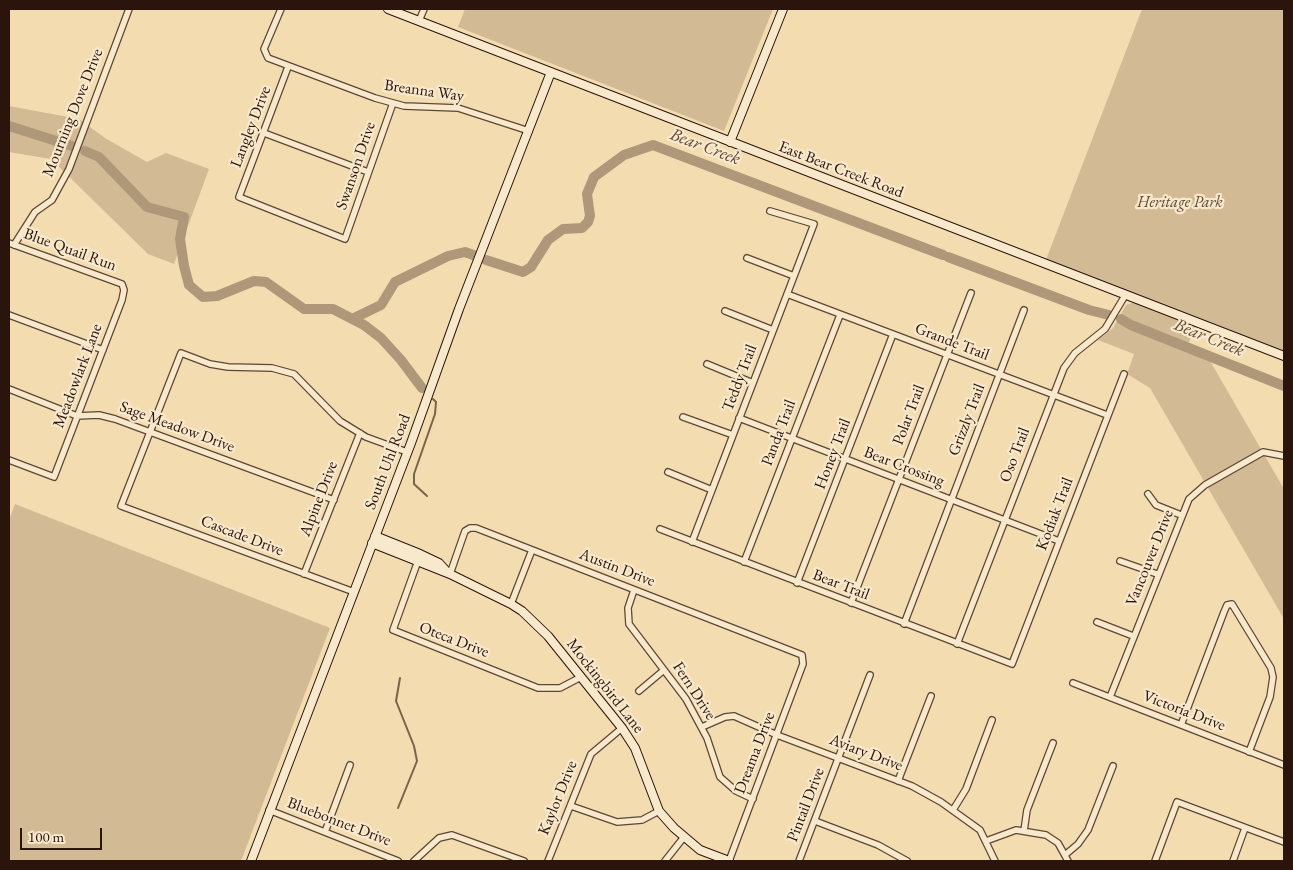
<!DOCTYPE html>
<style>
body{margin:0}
#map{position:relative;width:1293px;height:870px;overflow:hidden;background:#f4dcb1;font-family:"EB Garamond",serif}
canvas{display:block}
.frame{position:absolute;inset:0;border:10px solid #2a140b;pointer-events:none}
.scale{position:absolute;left:20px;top:828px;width:82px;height:22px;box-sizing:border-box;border:2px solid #2a140b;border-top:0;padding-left:6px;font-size:15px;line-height:18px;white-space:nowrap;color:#2a140b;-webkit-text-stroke:4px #f8e8cc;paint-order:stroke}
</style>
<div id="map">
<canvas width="1293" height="870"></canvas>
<div class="frame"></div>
<div class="scale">100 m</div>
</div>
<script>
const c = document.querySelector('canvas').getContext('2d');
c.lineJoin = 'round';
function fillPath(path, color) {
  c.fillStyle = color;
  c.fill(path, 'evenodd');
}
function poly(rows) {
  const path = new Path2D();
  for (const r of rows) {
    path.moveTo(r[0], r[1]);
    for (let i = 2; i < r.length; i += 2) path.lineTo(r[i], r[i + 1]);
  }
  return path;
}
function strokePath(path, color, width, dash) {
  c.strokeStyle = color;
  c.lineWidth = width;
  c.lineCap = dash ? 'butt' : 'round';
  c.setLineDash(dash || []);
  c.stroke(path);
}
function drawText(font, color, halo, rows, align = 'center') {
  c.font = font + ' "EB Garamond",serif';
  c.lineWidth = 4.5;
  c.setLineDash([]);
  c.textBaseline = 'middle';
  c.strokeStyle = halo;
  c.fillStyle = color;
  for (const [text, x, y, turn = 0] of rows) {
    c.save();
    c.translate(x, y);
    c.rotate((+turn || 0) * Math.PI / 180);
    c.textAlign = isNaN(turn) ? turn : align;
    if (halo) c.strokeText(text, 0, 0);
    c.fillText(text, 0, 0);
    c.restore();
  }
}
const green = poly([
 [465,9,773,9,724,131,458,27],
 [1142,9,1284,9,1284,358,1044,265],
 [9,106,79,119,105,138,147,162,166,153,209,169,174,264,148,254,51,159,9,152],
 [1135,302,1195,326,1187,348,1209,359,1284,489,1284,619,1150,388,1127,374,1134,354,1098,340,1113,328,1126,305],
 [15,504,330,628,241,861,9,861,9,520]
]);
const stream = poly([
 [427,496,414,484,414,474,435,414,436,402,433,399],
 [398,808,417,761,414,746,396,701,400,678]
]);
const river = poly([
 [9,126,72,146],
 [85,151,99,157,147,207,184,217,180,239,184,266,189,285,203,297,217,296,254,281,266,282,304,309,333,309,364,325,381,338,401,360,422,388],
 [948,257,1089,310,1109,315],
 [486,260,523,272,531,267,548,240,563,229,582,228,588,222,590,216,587,194,594,177,624,155,653,145,943,255],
 [352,319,381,305,395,282,448,256,465,252,476,256],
 [1121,319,1131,325,1284,386]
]);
const street = poly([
 [281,9,264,49,268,58,375,98,404,106,458,108,529,131],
 [419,21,424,9],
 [288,67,239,197,345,239,393,103],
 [264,133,368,172],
 [9,243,122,284,124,290,122,300,54,477,9,460],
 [14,245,35,212,52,200,69,169,129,9],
 [747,258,794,276],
 [787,294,1107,415],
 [725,311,773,330],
 [9,315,103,350],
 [707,364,753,383],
 [9,389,77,416,99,415,115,419,334,500],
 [683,417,733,435],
 [739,418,1059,541],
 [668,472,712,490],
 [1148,494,1156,505,1181,515],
 [660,529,1012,664,1124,374],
 [692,542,814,224,770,211],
 [419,558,393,630,538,688,560,688,581,677],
 [1120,561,1157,574],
 [744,562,840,315],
 [304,574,360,433],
 [450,574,465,531,470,528,476,528,802,655,803,664,729,861],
 [797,583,893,334],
 [634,590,628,608,629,624,686,699,707,738,720,777,736,791,753,799],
 [354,592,121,506,181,353,210,364,228,367,272,368,294,374,340,421,366,437,407,452],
 [851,603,971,293],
 [511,604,532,550],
 [1097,622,1133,636],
 [904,624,1024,310],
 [957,644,1064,368,1075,353,1105,329,1126,294],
 [1073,683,1284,765],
 [639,691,664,670],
 [1110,697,1189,499,1205,485,1263,452,1284,456],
 [1181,725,1224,612,1227,605,1232,604,1271,668,1273,677,1270,697,1249,752],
 [702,727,725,717,734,716,777,735,912,786,941,802,980,830,995,861],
 [898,781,931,696],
 [571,806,617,822,642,820,659,811],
 [269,810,398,861],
 [953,810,966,789,992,720],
 [815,821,878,845,907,861],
 [1024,831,1027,810,1053,743],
 [325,832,350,765],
 [986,841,1016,830,1046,835,1058,843,1068,861],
 [1065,855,1078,844,1088,830,1113,766],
 [414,861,439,838,452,835,524,861],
 [548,861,591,754,622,728],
 [665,861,684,837],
 [799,861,870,675],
 [1155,861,1177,802,1284,842],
 [1233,861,1245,828]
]);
const secondary = poly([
 [388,9,1284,356],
 [730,142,783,9],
 [375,536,420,554,439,563,448,573],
 [372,543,450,574,511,604,522,611,548,636,622,728,635,748,659,811,674,828,700,850,729,861],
 [251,861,411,443,459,309,551,72]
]);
const streetNames = [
 ["Breanna Way",424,91,8],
 ["Mourning Dove Drive",73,113,-68],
 ["Langley Drive",251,127,-69],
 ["Swanson Drive",356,166,-71],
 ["East Bear Creek Road",841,170,21],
 ["Blue Quail Run",70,250,20],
 ["Grande Trail",952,342,21],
 ["Meadowlark Lane",78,376,-69],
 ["Teddy Trail",740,378,-69],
 ["Polar Trail",909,415,-69],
 ["Grizzly Trail",967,420,-69],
 ["Sage Meadow Drive",177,427,20],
 ["Panda Trail",779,433,-69],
 ["Honey Trail",833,454,-69],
 ["Oso Trail",1015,455,-69],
 ["South Uhl Road",388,462,-69],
 ["Bear Crossing",904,467,21],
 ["Alpine Drive",319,499,-69],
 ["Kodiak Trail",1055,514,-69],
 ["Cascade Drive",242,536,21],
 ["Vancouver Drive",1150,558,-68],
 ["Austin Drive",617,568,21],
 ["Bear Trail",841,585,21],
 ["Oteca Drive",454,640,21],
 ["Mockingbird Lane",605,686,52],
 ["Fern Drive",694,691,57],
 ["Victoria Drive",1184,711,21],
 ["Dreama Drive",755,753,-69],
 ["Aviary Drive",866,753,21],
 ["Kaylor Drive",558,798,-68],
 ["Pintail Drive",806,805,-69],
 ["Bluebonnet Drive",339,822,21]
];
const parkNames = [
 ["Heritage Park",1180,203]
];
const waterNames = [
 ["Bear Creek",705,147,21],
 ["Bear Creek",1209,338,22]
];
fillPath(green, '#d2ba95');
strokePath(stream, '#7a634d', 2);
strokePath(river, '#af9879', 10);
strokePath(street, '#5c4634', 8);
strokePath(secondary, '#2a140b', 10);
strokePath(street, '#f8e8cc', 5.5);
strokePath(secondary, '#f8e8cc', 8);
drawText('16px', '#2a140b', '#f8e8cc', streetNames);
drawText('italic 16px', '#5c4634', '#f8e8cc', parkNames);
drawText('italic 18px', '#5f4937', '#f8e8cc', waterNames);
</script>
